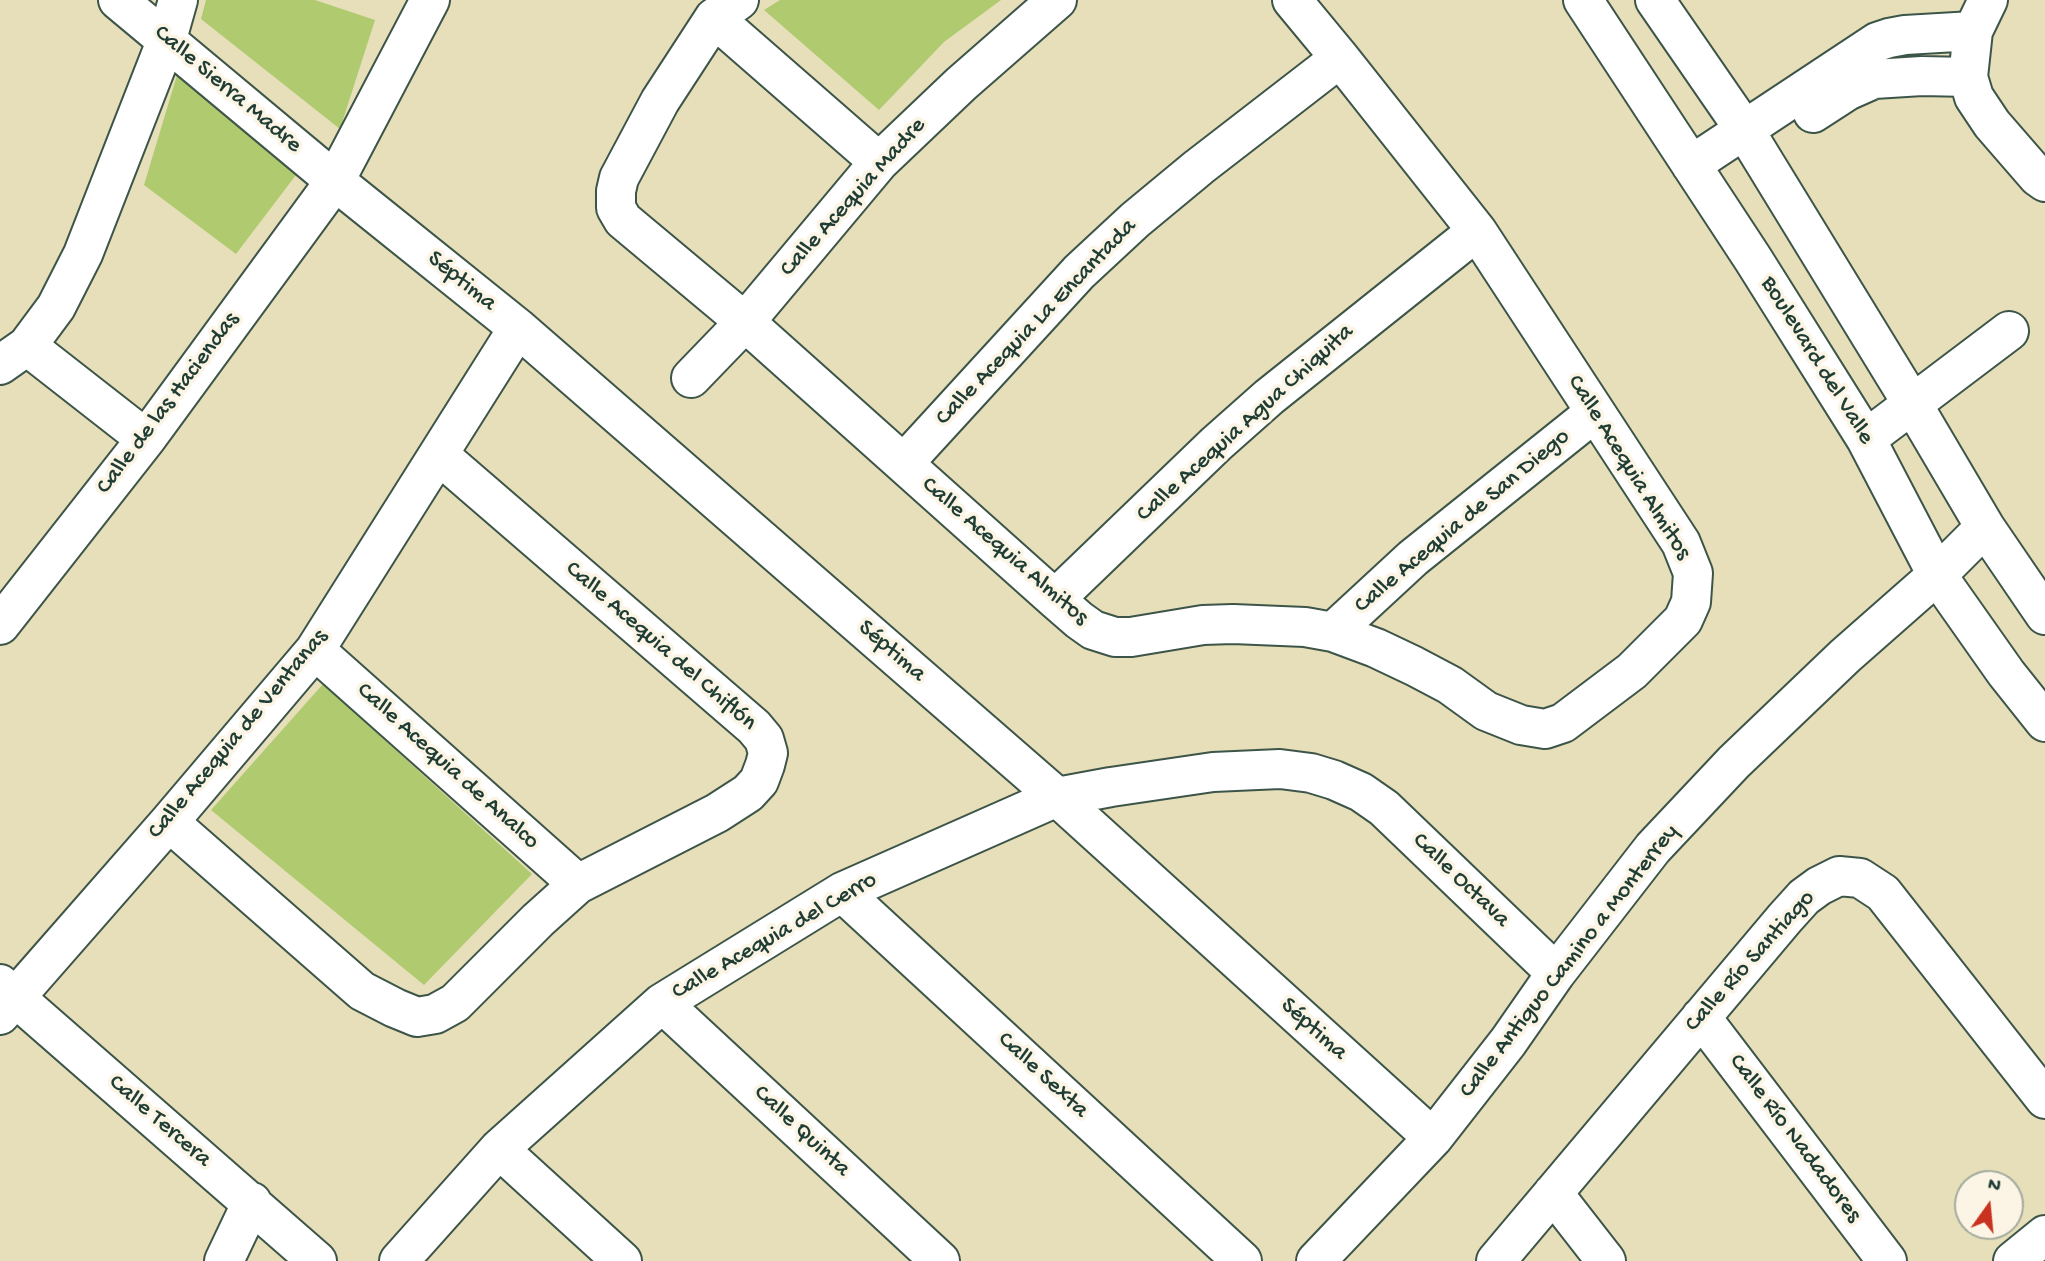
<!DOCTYPE html>
<meta charset="utf-8">
<style>
body{margin:0}
#map{position:relative;width:2045px;height:1261px;overflow:hidden;background:#e6dfba;font-family:"Gochi Hand",sans-serif}
canvas{display:block}
.north{position:absolute;left:1954px;top:1170px;width:70px;height:70px;box-sizing:border-box;background:#fcf5e5;border:2px solid #a4ab9e;border-radius:50%;rotate:15deg;font-size:19px;font-weight:700;line-height:28px;text-align:center;color:#1f3d34}
.north::after{content:'';display:block;margin:auto;width:24px;height:32px;background:#c8321e;clip-path:polygon(50% 0,100% 100%,50% 72%,0 100%)}
</style>
<div id="map">
<canvas width="2045" height="1261"></canvas>
<div class="north">N</div>
</div>
<script>
const c = document.querySelector('canvas').getContext('2d');
c.lineJoin = 'round';
function fillPath(path, color) {
  c.fillStyle = color;
  c.fill(path, 'evenodd');
}
function poly(rows) {
  const path = new Path2D();
  for (const r of rows) {
    path.moveTo(r[0], r[1]);
    for (let i = 2; i < r.length; i += 2) path.lineTo(r[i], r[i + 1]);
  }
  return path;
}
function strokePath(path, color, width, dash) {
  c.strokeStyle = color;
  c.lineWidth = width;
  c.lineCap = dash ? 'butt' : 'round';
  c.setLineDash(dash || []);
  c.stroke(path);
}
function drawText(font, color, halo, rows, align = 'center') {
  c.font = font + ' "Gochi Hand",sans-serif';
  c.lineWidth = 7;
  c.setLineDash([]);
  c.textBaseline = 'middle';
  c.strokeStyle = halo;
  c.fillStyle = color;
  for (const [text, x, y, turn = 0] of rows) {
    c.save();
    c.translate(x, y);
    c.rotate((+turn || 0) * Math.PI / 180);
    c.textAlign = isNaN(turn) ? turn : align;
    if (halo) c.strokeText(text, 0, 0);
    c.fillText(text, 0, 0);
    c.restore();
  }
}
const green = poly([
 [206,0,315,0,375,20,340,129,201,19],
 [780,0,1001,0,944,42,879,110,764,10],
 [177,75,299,171,236,254,144,185],
 [323,684,532,874,424,985,211,810]
]);
const minor = poly([
 [118,0,335,181,518,328,1057,797,1433,1138],
 [739,0,714,18,660,101,619,178,616,191,616,208,623,220,745,322,1055,599,1079,620,1093,630,1115,637,1131,637,1203,625,1233,624,1305,627,1333,632,1376,648,1414,666,1450,685,1486,711,1521,725,1545,729,1563,723,1632,671,1683,620,1691,602,1693,573,1681,543,1477,231,1340,58,1292,0],
 [1583,0,1753,259,1866,439,1937,575,2006,673,2045,722],
 [1655,0,1744,129,1913,405,1985,527,2045,615],
 [1988,0,1973,31,1968,77,1974,97,1992,124,2038,177,2045,182],
 [714,18,879,162],
 [1813,113,1847,91,1874,79,1922,76,1968,77],
 [1691,165,1877,42,1889,38,1905,35,1973,31],
 [27,346,146,439],
 [0,365,27,346,56,307,83,254,167,39,178,0],
 [691,378,745,322,879,162,961,84,1057,0],
 [1866,439,2009,331],
 [904,463,1079,272,1135,220,1199,167,1340,58],
 [1055,599,1216,444,1269,397,1477,231],
 [0,625,146,439,335,181,430,0],
 [1333,632,1413,558,1594,413],
 [315,650,578,884],
 [169,822,362,991,395,1008,417,1017,435,1014,455,1003,538,920,578,884,717,813,748,793,759,781,765,765,768,753,764,739,754,727,439,455],
 [842,892,1242,1261],
 [0,984,317,1261],
 [662,1003,940,1261],
 [0,1015,169,822,315,650,518,328],
 [1701,1017,1887,1261],
 [499,1149,622,1261],
 [1553,1193,1606,1261],
 [224,1261,252,1202],
 [399,1261,499,1149,662,1003,842,892,1057,797,1111,787,1213,772,1280,769,1311,773,1334,780,1361,792,1384,808,1556,973],
 [1316,1261,1433,1138,1508,1042,1556,973,1653,848,1734,762,1845,656,1937,575,1985,527],
 [1496,1261,1785,918,1804,897,1819,886,1839,876,1860,878,1883,893,2045,1099],
 [2013,1261,2045,1235]
]);
const streetNames = [
 ["Calle Sierra Madre",227,90,40],
 ["Calle Acequia Madre",854,198,-48],
 ["Séptima",461,282,39],
 ["Calle Acequia La Encantada",1037,323,-46],
 ["Boulevard del Valle",1816,361,58],
 ["Calle de las Haciendas",169,404,-53],
 ["Calle Acequia Agua Chiquita",1246,424,-42],
 ["Calle Acequia Almitos",1628,468,58],
 ["Calle Acequia de San Diego",1463,522,-40],
 ["Calle Acequia Almitos",1004,552,41],
 ["Calle Acequia del Chiflón",660,647,41],
 ["Séptima",891,652,41],
 ["Calle Acequia de Ventanas",239,735,-50],
 ["Calle Acequia de Analco",447,767,42],
 ["Calle Octava",1460,881,44],
 ["Calle Acequia del Cerro",775,937,-30],
 ["Calle Antiguo Camino a Monterrey",1570,962,-52],
 ["Calle Río Santiago",1751,962,-48],
 ["Séptima",1313,1030,42],
 ["Calle Sexta",1042,1076,43],
 ["Calle Tercera",159,1122,41],
 ["Calle Quinta",801,1132,43],
 ["Calle Río Nadadores",1794,1139,53]
];
fillPath(green, '#b0ca70');
strokePath(minor, '#3d5548', 42);
strokePath(minor, '#fff', 38);
drawText('24px', '#1f3d34', '#fcf5e5', streetNames);
</script>
